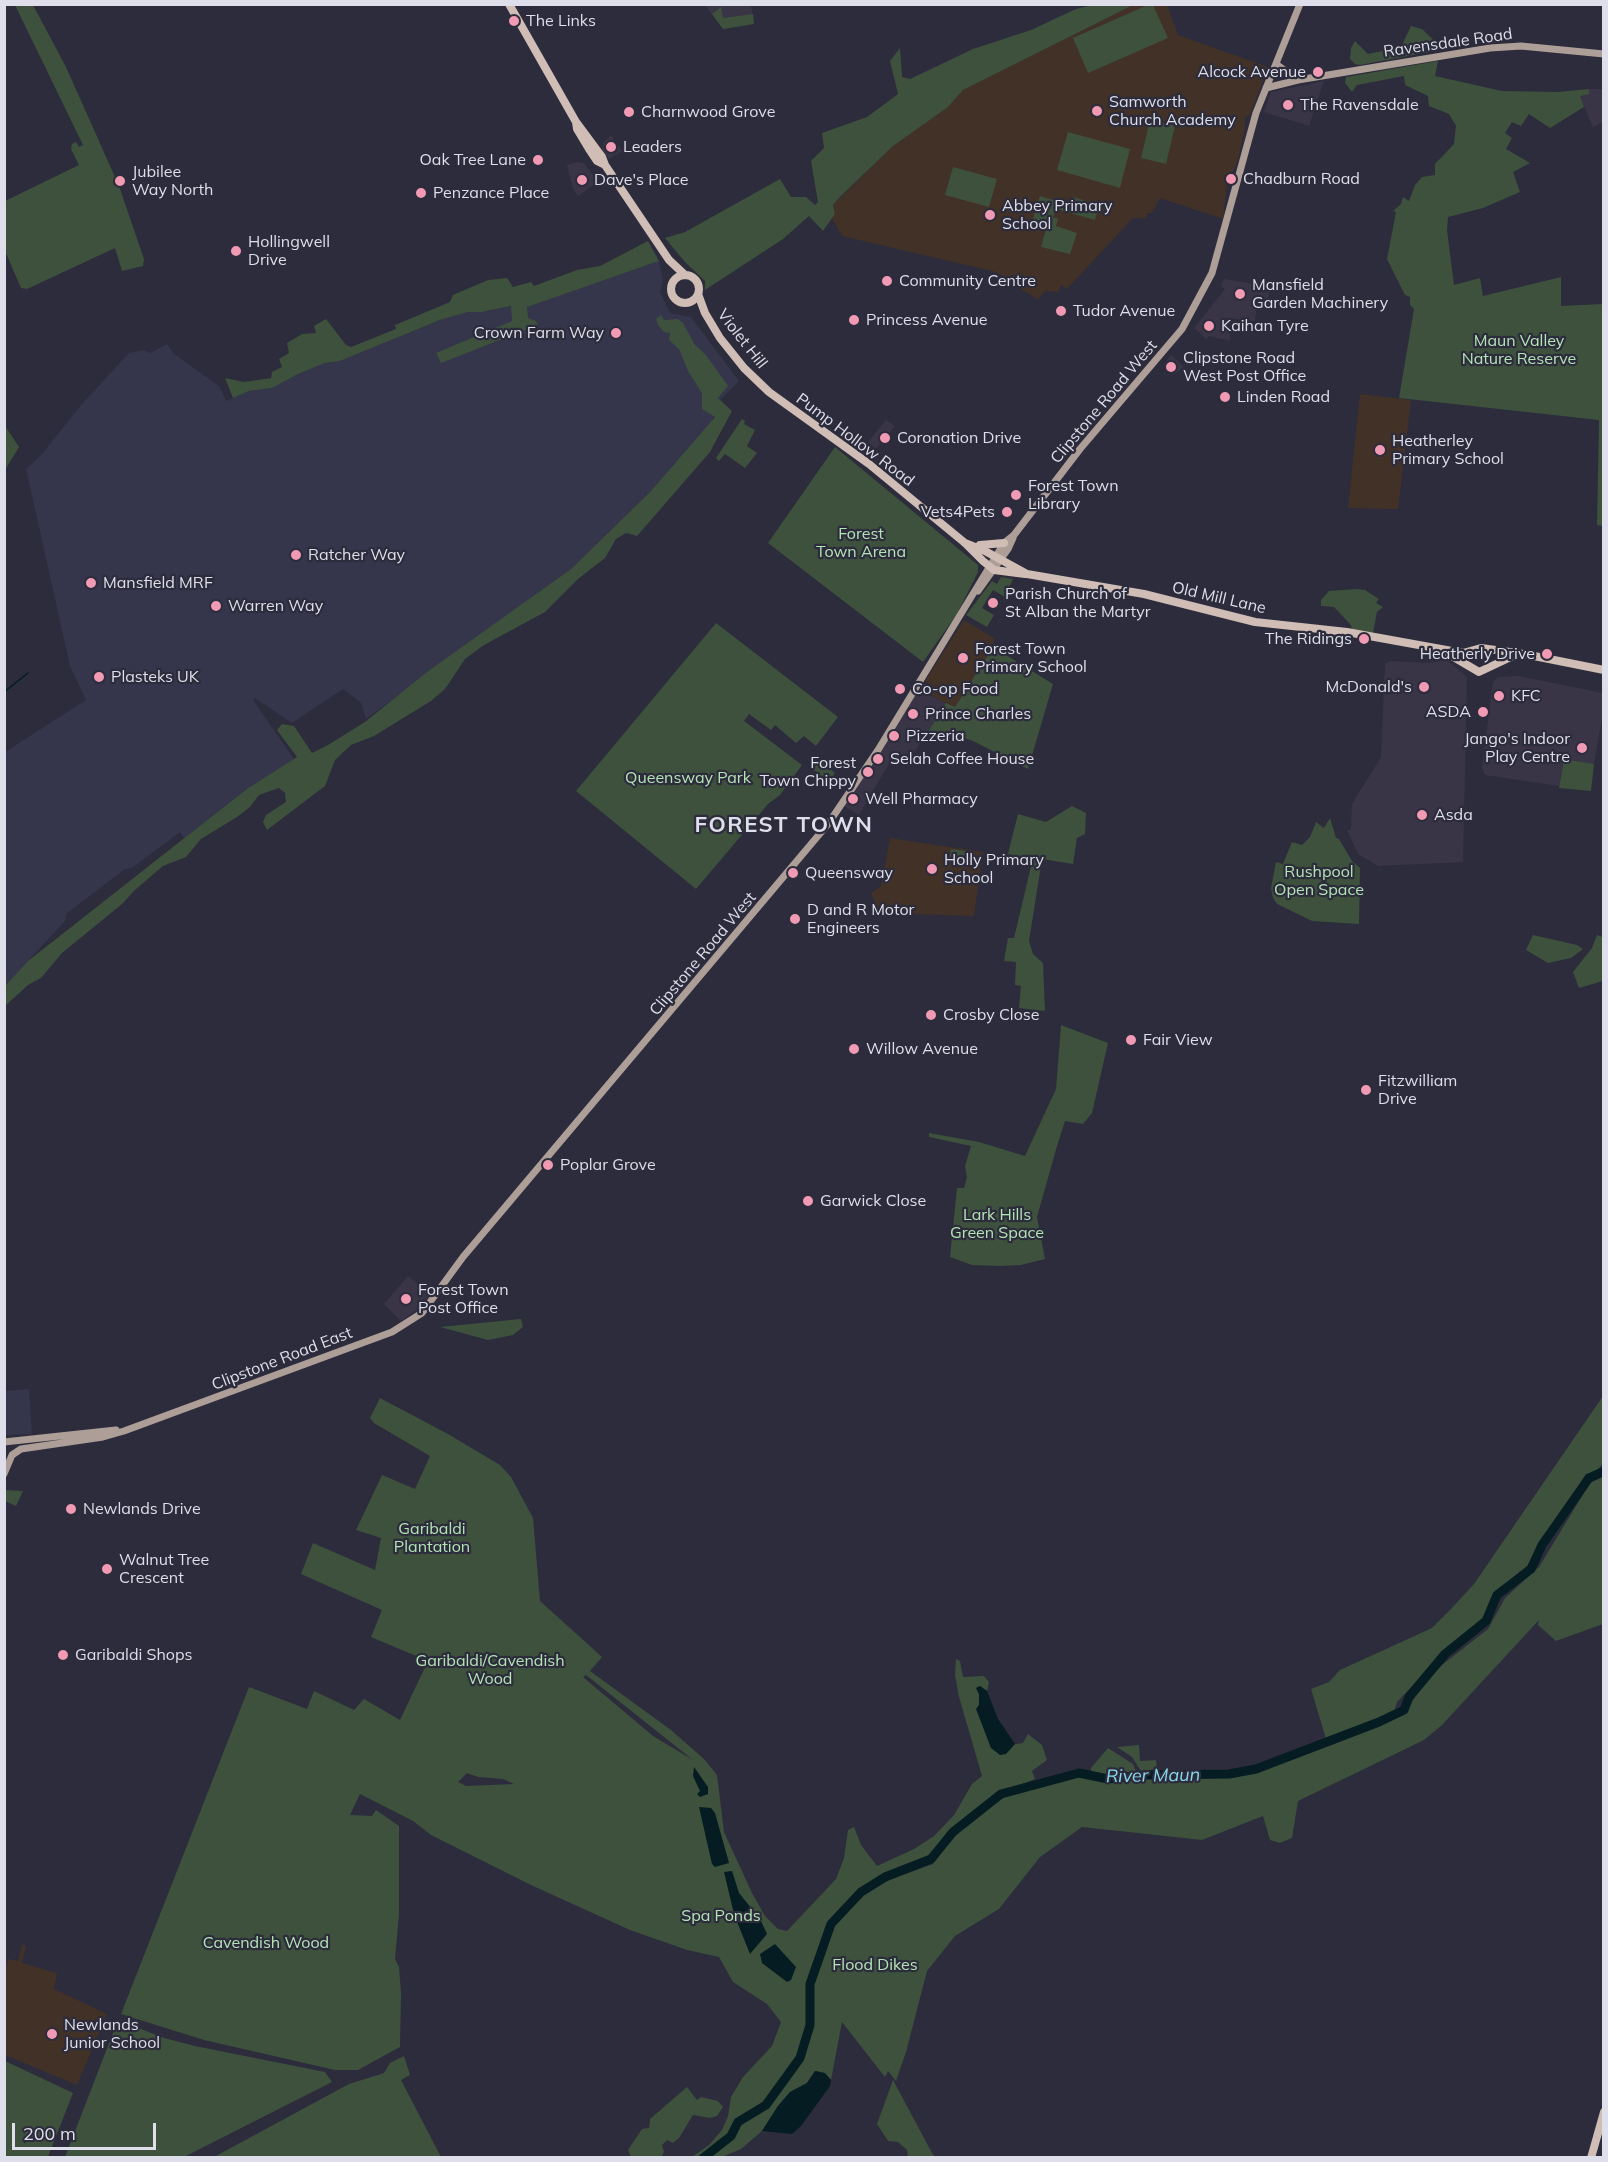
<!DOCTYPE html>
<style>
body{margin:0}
#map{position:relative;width:1608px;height:2162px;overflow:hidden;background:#2c2c3c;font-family:Mulish,sans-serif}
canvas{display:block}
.frame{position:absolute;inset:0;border:6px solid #dedfea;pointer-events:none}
.scale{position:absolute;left:12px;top:2123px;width:144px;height:27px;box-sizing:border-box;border:3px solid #dedfea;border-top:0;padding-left:8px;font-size:18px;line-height:21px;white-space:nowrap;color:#dedfea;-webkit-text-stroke:4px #2c2c3c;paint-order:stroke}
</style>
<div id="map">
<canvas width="1608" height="2162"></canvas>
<div class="frame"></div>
<div class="scale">200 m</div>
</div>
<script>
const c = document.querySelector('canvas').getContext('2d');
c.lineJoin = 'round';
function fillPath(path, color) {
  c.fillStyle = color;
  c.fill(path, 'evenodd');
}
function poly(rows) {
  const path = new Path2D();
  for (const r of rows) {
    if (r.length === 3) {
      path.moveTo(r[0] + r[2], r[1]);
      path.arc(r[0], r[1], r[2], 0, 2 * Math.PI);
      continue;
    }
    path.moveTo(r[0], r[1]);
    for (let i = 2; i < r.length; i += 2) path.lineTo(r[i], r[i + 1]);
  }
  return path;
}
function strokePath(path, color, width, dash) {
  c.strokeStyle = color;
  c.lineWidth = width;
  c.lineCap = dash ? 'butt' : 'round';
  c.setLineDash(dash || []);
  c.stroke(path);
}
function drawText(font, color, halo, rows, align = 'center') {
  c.font = font + ' Mulish,sans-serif';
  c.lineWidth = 4.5;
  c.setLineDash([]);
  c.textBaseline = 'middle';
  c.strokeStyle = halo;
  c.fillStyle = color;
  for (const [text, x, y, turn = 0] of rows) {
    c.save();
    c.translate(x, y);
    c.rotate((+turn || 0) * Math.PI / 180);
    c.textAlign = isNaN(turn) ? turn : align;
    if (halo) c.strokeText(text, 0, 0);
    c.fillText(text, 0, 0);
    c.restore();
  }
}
const commercial = poly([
 [705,5,751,5,754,24,723,29],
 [1324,81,1309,126,1264,112,1271,92],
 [1589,89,1603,89,1603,122,1593,127,1579,95,1588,94],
 [611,135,622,151,609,159,603,151,603,143],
 [577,162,584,163,598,182,578,196,573,189,567,165],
 [1224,279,1270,287,1268,303,1257,302,1255,321,1226,318,1231,341,1209,336,1206,339,1194,328,1225,289,1221,286],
 [1171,355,1184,367,1175,374,1164,364],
 [886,420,895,426,876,449,868,442],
 [1447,660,1467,677,1463,862,1378,866,1358,854,1347,830,1351,830,1352,804,1381,757,1385,664,1390,661,1429,663],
 [1519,676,1603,693,1603,712,1594,764,1564,759,1559,786,1485,775,1482,768,1493,682,1498,677],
 [919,690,946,703,906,765,893,757,859,815,844,806],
 [408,1276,430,1294,418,1309,401,1321,384,1304]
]);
const built = poly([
 [659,261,663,279,660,292,670,313,691,317,739,381,719,401,712,421,650,492,571,569,366,719,361,703,343,689,292,723,255,698,253,700,294,759,248,788,184,838,180,832,132,868,125,869,66,914,65,921,5,986,5,752,86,700,70,666,26,469,42,454,81,405,129,353,143,350,150,353,167,344,173,353,219,386,226,401,249,391,272,388,298,374,325,363,340,361,440,320,468,312,482,312,514,306,526,307],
 [29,1389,32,1434,5,1435,5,1391]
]);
const education = poly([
 [1133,5,1167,5,1178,35,1268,67,1250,115,1245,117,1245,129,1237,163,1227,183,1223,219,1160,198,1152,213,1147,213,1146,218,1133,218,1067,289,1061,285,1058,292,1045,291,1038,300,996,272,842,236,832,218,835,214,833,205,893,146,948,107,963,90],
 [1360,394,1411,400,1398,509,1348,508],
 [964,620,994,638,993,647,955,708,929,694,933,687,925,681],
 [890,838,983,852,974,916,879,913,871,893,881,886],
 [22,1945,26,1946,22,1963,57,1973,54,1989,107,2014,77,2085,5,2055,5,1967,8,1959,18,1961]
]);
const green = poly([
 [1150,4,1153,5,1168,38,1088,73,1073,38],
 [15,5,33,5,66,67,119,186,144,259,143,266,122,271,115,248,27,289,21,288,5,251,5,201,79,165,71,149,72,144,76,142,79,147,83,145],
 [1093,5,1133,5,963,90,948,107,893,146,841,196,833,205,835,214,823,231,809,216,783,239,705,290,705,281,685,262,665,238,685,232,780,179,791,197,806,197,815,205,818,202,811,161,824,148,822,133,867,117,898,94,890,61,900,48,902,77,910,79,973,49,1031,30,1076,9],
 [721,7,723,18,753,14,754,24,723,29,712,14],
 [1411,26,1422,29,1438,44,1440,50,1360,65,1355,64,1350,59,1351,48,1355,41,1368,54,1401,47],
 [1438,61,1435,76,1502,91,1558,92,1589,89,1589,94,1580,96,1584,107,1550,128,1529,114,1521,126,1512,122,1505,133,1512,138,1506,149,1530,163,1513,172,1520,192,1483,208,1448,217,1447,230,1454,285,1480,278,1483,296,1561,277,1561,306,1603,304,1603,526,1597,525,1599,420,1399,398,1414,309,1410,305,1410,297,1405,295,1387,259,1396,212,1393,211,1401,204,1403,197,1409,201,1415,185,1422,177,1435,175,1435,164,1454,144,1456,126,1449,114,1429,106,1428,96,1405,85,1404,76,1357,85,1352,92,1345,83,1346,77],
 [1150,120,1175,126,1166,164,1141,158],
 [1068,132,1130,149,1120,188,1057,170],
 [953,167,997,179,989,207,945,195],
 [1040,196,1070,205,1073,197,1099,205,1095,220,1056,209,1053,217,1058,219,1056,226,1077,233,1070,254,1041,247,1047,226,1032,222],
 [648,241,659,261,527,307,528,318,536,321,538,325,441,363,436,353,512,321,511,306,482,312,468,312,440,320,340,361,325,363,298,374,272,388,249,391,233,398,225,378,244,382,271,378,272,372,282,367,279,359,289,353,287,343,302,334,316,333,314,326,326,319,346,345,351,347,396,329,395,325,450,302,453,295,488,280,507,278,513,287,531,282,534,286,577,270,600,266],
 [661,315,664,320,678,319,683,323,695,345,706,355,728,386,718,398,732,411,710,452,637,536,626,533,616,539,605,558,578,579,545,612,484,645,465,659,445,689,431,701,374,736,351,745,335,760,325,786,267,830,263,822,266,815,286,802,285,793,279,788,259,795,250,807,237,817,201,839,186,857,163,866,135,890,122,904,62,953,41,978,28,985,5,1006,5,986,28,961,248,788,297,757,277,730,282,724,294,726,312,753,328,745,365,722,427,672,571,569,650,492,715,417,702,409,702,393,688,371,679,349,669,340,670,333,664,332,658,325,656,319],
 [742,419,745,421,744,424,755,430,747,446,757,453,745,468,725,454,719,461,716,458],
 [5,426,19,447,5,470,4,470],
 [835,447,978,565,978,572,957,614,923,662,768,543],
 [1001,577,1013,579,1005,597,993,590,982,608,994,615,987,627,966,615,992,581,997,584],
 [1357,589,1365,590,1379,599,1376,603,1383,607,1377,612,1373,633,1353,631,1350,624,1334,607,1321,606,1321,600,1329,591],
 [716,623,838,717,816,746,804,736,796,743,775,725,771,730,749,714,744,721,802,765,780,795,768,804,696,889,576,791],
 [993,647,1053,684,1028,769,971,740,948,734,927,733,946,703,955,707],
 [1564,759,1594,764,1591,791,1559,788],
 [820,760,835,773,828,782,813,769],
 [1072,806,1086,813,1085,834,1077,838,1073,864,1042,859,1029,941,1033,954,1043,963,1045,1011,1019,1008,1021,986,1015,985,1016,962,1004,961,1008,938,1014,938,1033,858,1008,854,1018,814,1046,822],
 [1330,818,1336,838,1339,839,1352,861,1360,868,1359,924,1312,921,1277,904,1273,898,1271,888,1276,862,1283,864,1292,842,1302,845,1310,837,1316,822,1324,828],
 [951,849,973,852,972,864,949,860],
 [1533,935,1577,945,1583,949,1571,958,1548,963,1526,950],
 [1597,935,1603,937,1603,981,1579,988,1573,972,1592,948],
 [1061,1025,1108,1043,1092,1113,1083,1124,1065,1121,1057,1146,1037,1217,1045,1259,1021,1265,999,1266,972,1265,950,1257,957,1188,964,1188,967,1177,965,1166,971,1146,929,1137,929,1133,979,1142,1025,1156,1056,1089],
 [521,1319,523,1327,513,1335,488,1340,440,1327],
 [1603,1396,1603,1463,1597,1471,1586,1474,1527,1566,1496,1591,1485,1621,1445,1652,1397,1702,1394,1712,1326,1739,1311,1689,1329,1682,1340,1670,1432,1628,1451,1609,1474,1584],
 [380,1398,448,1434,500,1465,511,1477,533,1518,540,1601,602,1657,590,1671,671,1730,704,1759,717,1775,724,1832,752,1893,765,1916,778,1929,787,1931,836,1879,844,1858,848,1830,854,1827,861,1845,877,1866,914,1849,934,1836,954,1815,972,1784,982,1776,959,1697,955,1675,956,1659,960,1661,963,1677,984,1676,989,1682,987,1691,980,1686,976,1688,979,1694,979,1705,977,1709,991,1748,1023,1743,1028,1734,1042,1745,1047,1760,1032,1771,1035,1779,999,1793,948,1831,929,1857,883,1875,853,1898,831,1920,810,1979,813,1981,834,1925,863,1896,889,1880,933,1864,956,1834,1002,1798,1078,1777,1117,1780,1235,1777,1334,1744,1406,1713,1413,1700,1433,1672,1488,1629,1505,1598,1539,1567,1590,1483,1603,1477,1603,1624,1556,1641,1538,1625,1539,1620,1442,1725,1424,1740,1298,1801,1292,1838,1280,1843,1270,1840,1263,1816,1202,1840,1082,1827,1040,1857,999,1909,955,1936,927,1971,906,2052,896,2081,888,2071,885,2077,842,2022,831,2080,824,2073,815,2071,807,2083,790,2092,778,2106,762,2131,741,2149,722,2157,692,2157,709,2145,722,2130,728,2116,731,2097,743,2077,772,2046,781,2022,767,2004,733,1982,719,1957,687,1950,630,1930,531,1885,431,1835,413,1821,360,1794,350,1815,372,1816,376,1810,399,1826,399,1914,395,1959,399,1967,401,1993,400,2047,358,2070,335,2070,204,2040,121,2014,249,1687,307,1709,314,1691,354,1710,364,1699,400,1720,428,1661,371,1637,382,1610,301,1574,313,1543,375,1570,381,1538,356,1530,382,1475,415,1489,430,1456,374,1423,370,1418],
 [586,1675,693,1760,653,1736,583,1677],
 [467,1773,478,1777,503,1779,514,1784,466,1786,458,1782],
 [5,1490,23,1491,16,1506,5,1501],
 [1139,1745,1140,1761,1156,1760,1157,1769,1141,1771,1132,1757,1117,1747],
 [1108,1748,1133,1764,1136,1772,1104,1777,1092,1774,1091,1768],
 [118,2020,164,2038,195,2046,325,2072,332,2082,184,2157,65,2157],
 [404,2056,410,2075,401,2080,441,2157,214,2157,349,2084,384,2073,390,2063],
 [5,2061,73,2093,48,2157,5,2157],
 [893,2080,932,2153,935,2157,908,2157,907,2150,898,2142,888,2141,877,2124],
 [687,2087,697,2100,701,2097,718,2101,723,2107,717,2116,710,2118,693,2115,679,2138,673,2143,667,2140,662,2145,664,2152,661,2157,631,2157,628,2150,642,2129,649,2128,650,2119]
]);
const water = poly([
 [980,1686,987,1691,998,1719,1015,1744,1006,1754,1000,1755,991,1748,976,1709,979,1705,979,1694,976,1688],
 [694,1767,708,1787,708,1794,700,1797,697,1794,700,1791,693,1776],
 [699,1807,711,1808,715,1813,729,1863,715,1867,712,1864],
 [732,1871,739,1893,760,1919,767,1934,750,1954,734,1914,724,1872],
 [775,1944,796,1967,791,1980,787,1982,762,1963,760,1954],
 [815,2071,825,2073,831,2080,830,2086,801,2126,792,2134,762,2131,778,2106,790,2092,807,2083]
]);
const stream = poly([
 [4,692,28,673]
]);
const river = poly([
 [703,2158,731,2136,738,2122,766,2105,800,2058,810,2025,810,1984,831,1924,861,1892,885,1877,931,1859,953,1832,1001,1794,1079,1773,1108,1779,1144,1775,1229,1774,1256,1769,1379,1722,1404,1710,1409,1697,1445,1654,1486,1621,1497,1595,1531,1569,1542,1545,1589,1478,1604,1471]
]);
const secondary = poly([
 [1276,64,1298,80],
 [1266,88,1298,80,1490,48,1521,46,1604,54],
 [978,591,1008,549,1013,538],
 [4,1442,116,1430],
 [4,1474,12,1455,21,1449,103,1437,124,1431,392,1332,422,1313,463,1257,828,824,878,750,1004,543,1014,535,1080,449,1182,329,1212,273,1256,113,1300,4]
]);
const primary = poly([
 [509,4,576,122,602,157,605,165,669,260,685,275],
 [576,122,577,129,589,149,597,161,605,165],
 [685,289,14],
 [698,294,705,313,720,338,744,368,769,392,869,464,965,543,983,561,994,570,1025,574],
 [965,543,985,551,1027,574,1144,594,1255,622,1347,632,1463,653,1481,648,1524,654,1604,670],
 [980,545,1004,543],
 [1445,652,1479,672,1513,656],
 [1591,2158,1604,2112]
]);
const markers = [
 [514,21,6,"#f19ab3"],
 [1318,72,6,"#f19ab3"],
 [1288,105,6,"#f19ab3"],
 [1097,111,6,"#f19ab3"],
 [629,112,6,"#f19ab3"],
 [611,147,6,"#f19ab3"],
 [538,160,6,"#f19ab3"],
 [1231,179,6,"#f19ab3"],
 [582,180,6,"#f19ab3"],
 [120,181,6,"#f19ab3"],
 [421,193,6,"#f19ab3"],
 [990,215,6,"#f19ab3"],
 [236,251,6,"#f19ab3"],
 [887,281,6,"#f19ab3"],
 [1240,294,6,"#f19ab3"],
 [1061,311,6,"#f19ab3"],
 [854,320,6,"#f19ab3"],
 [1209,326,6,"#f19ab3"],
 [616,333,6,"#f19ab3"],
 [1171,367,6,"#f19ab3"],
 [1225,397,6,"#f19ab3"],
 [885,438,6,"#f19ab3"],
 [1380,450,6,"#f19ab3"],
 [1016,495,6,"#f19ab3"],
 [1007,512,6,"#f19ab3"],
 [296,555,6,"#f19ab3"],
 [91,583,6,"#f19ab3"],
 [993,603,6,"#f19ab3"],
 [216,606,6,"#f19ab3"],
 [1364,639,6,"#f19ab3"],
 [1547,654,6,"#f19ab3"],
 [963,658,6,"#f19ab3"],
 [99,677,6,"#f19ab3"],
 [1424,687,6,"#f19ab3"],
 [900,689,6,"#f19ab3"],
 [1499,696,6,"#f19ab3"],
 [1483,712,6,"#f19ab3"],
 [913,714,6,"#f19ab3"],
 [894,736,6,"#f19ab3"],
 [1582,748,6,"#f19ab3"],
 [878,759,6,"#f19ab3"],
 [868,772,6,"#f19ab3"],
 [853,799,6,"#f19ab3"],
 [1422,815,6,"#f19ab3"],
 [932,869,6,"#f19ab3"],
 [793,873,6,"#f19ab3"],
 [795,919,6,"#f19ab3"],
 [931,1015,6,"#f19ab3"],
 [1131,1040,6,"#f19ab3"],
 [854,1049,6,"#f19ab3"],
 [1366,1090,6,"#f19ab3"],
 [548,1165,6,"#f19ab3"],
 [808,1201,6,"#f19ab3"],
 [406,1299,6,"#f19ab3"],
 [71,1509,6,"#f19ab3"],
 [107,1569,6,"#f19ab3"],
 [63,1655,6,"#f19ab3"],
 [52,2034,6,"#f19ab3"]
];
const poiNames = [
 ["The Links",526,21],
 ["Alcock Avenue",1306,72,"right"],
 ["Samworth",1109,102],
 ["Church Academy",1109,120],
 ["The Ravensdale",1300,105],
 ["Charnwood Grove",641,112],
 ["Leaders",623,147],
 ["Oak Tree Lane",526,160,"right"],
 ["Jubilee",132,172],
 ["Way North",132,190],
 ["Chadburn Road",1243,179],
 ["Dave's Place",594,180],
 ["Penzance Place",433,193],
 ["Abbey Primary",1002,206],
 ["School",1002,224],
 ["Hollingwell",248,242],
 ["Drive",248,260],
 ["Community Centre",899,281],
 ["Mansfield",1252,285],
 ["Garden Machinery",1252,303],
 ["Tudor Avenue",1073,311],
 ["Princess Avenue",866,320],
 ["Kaihan Tyre",1221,326],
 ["Crown Farm Way",604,333,"right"],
 ["Clipstone Road",1183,358],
 ["West Post Office",1183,376],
 ["Linden Road",1237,397],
 ["Coronation Drive",897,438],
 ["Heatherley",1392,441],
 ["Primary School",1392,459],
 ["Forest Town",1028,486],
 ["Library",1028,504],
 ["Vets4Pets",995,512,"right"],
 ["Ratcher Way",308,555],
 ["Mansfield MRF",103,583],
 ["Parish Church of",1005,594],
 ["St Alban the Martyr",1005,612],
 ["Warren Way",228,606],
 ["The Ridings",1352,639,"right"],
 ["Forest Town",975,649],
 ["Primary School",975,667],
 ["Heatherly Drive",1535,654,"right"],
 ["Plasteks UK",111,677],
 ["McDonald's",1412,687,"right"],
 ["Co-op Food",912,689],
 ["KFC",1511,696],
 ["ASDA",1471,712,"right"],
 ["Prince Charles",925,714],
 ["Pizzeria",906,736],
 ["Jango's Indoor",1570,739,"right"],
 ["Play Centre",1570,757,"right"],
 ["Selah Coffee House",890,759],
 ["Forest",856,763,"right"],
 ["Town Chippy",856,781,"right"],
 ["Well Pharmacy",865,799],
 ["Asda",1434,815],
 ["Holly Primary",944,860],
 ["School",944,878],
 ["Queensway",805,873],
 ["D and R Motor",807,910],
 ["Engineers",807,928],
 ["Crosby Close",943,1015],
 ["Fair View",1143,1040],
 ["Willow Avenue",866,1049],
 ["Fitzwilliam",1378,1081],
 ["Drive",1378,1099],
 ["Poplar Grove",560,1165],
 ["Garwick Close",820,1201],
 ["Forest Town",418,1290],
 ["Post Office",418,1308],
 ["Newlands Drive",83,1509],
 ["Walnut Tree",119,1560],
 ["Crescent",119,1578],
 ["Garibaldi Shops",75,1655],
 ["Newlands",64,2025],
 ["Junior School",64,2043]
];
const streetNames = [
 ["Ravensdale Road",1448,43,-8],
 ["Violet Hill",742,339,52],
 ["Clipstone Road West",1104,402,-50],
 ["Pump Hollow Road",855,440,37],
 ["Old Mill Lane",1219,598,13],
 ["Clipstone Road West",703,954,-50],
 ["Clipstone Road East",282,1359,-21]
];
const parkNames = [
 ["Maun Valley",1519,341],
 ["Nature Reserve",1519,359],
 ["Forest",861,534],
 ["Town Arena",861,552],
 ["Queensway Park",688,778],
 ["Rushpool",1319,872],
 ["Open Space",1319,890],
 ["Lark Hills",997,1215],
 ["Green Space",997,1233],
 ["Garibaldi",432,1529],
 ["Plantation",432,1547],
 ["Garibaldi/Cavendish",490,1661],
 ["Wood",490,1679],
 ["Spa Ponds",721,1916],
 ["Cavendish Wood",266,1943],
 ["Flood Dikes",875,1965]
];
const waterNames = [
 ["River Maun",1153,1776,-1]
];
const districtNames = [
 ["FOREST TOWN",784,825]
];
fillPath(commercial, '#3a3546');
fillPath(built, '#35354c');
fillPath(education, '#423127');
fillPath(green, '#3d513d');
fillPath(water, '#041c22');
strokePath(stream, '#041c22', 1.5);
strokePath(river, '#041c22', 9);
strokePath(secondary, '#ad9e97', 7);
strokePath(primary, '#d0bdb5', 8);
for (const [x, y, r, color] of markers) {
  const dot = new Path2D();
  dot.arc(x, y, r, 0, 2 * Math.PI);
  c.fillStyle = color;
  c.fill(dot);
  strokePath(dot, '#2c2c3c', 2);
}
drawText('16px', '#dedfea', '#2c2c3c', poiNames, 'left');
drawText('16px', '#dedfea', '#2c2c3c', streetNames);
drawText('16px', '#b3e4b3', '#2c2c3c', parkNames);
drawText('italic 18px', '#88d8ec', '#2c2c3c', waterNames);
c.letterSpacing = '1.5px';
drawText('bold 22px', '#dedfea', '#2c2c3c', districtNames);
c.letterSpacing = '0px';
</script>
